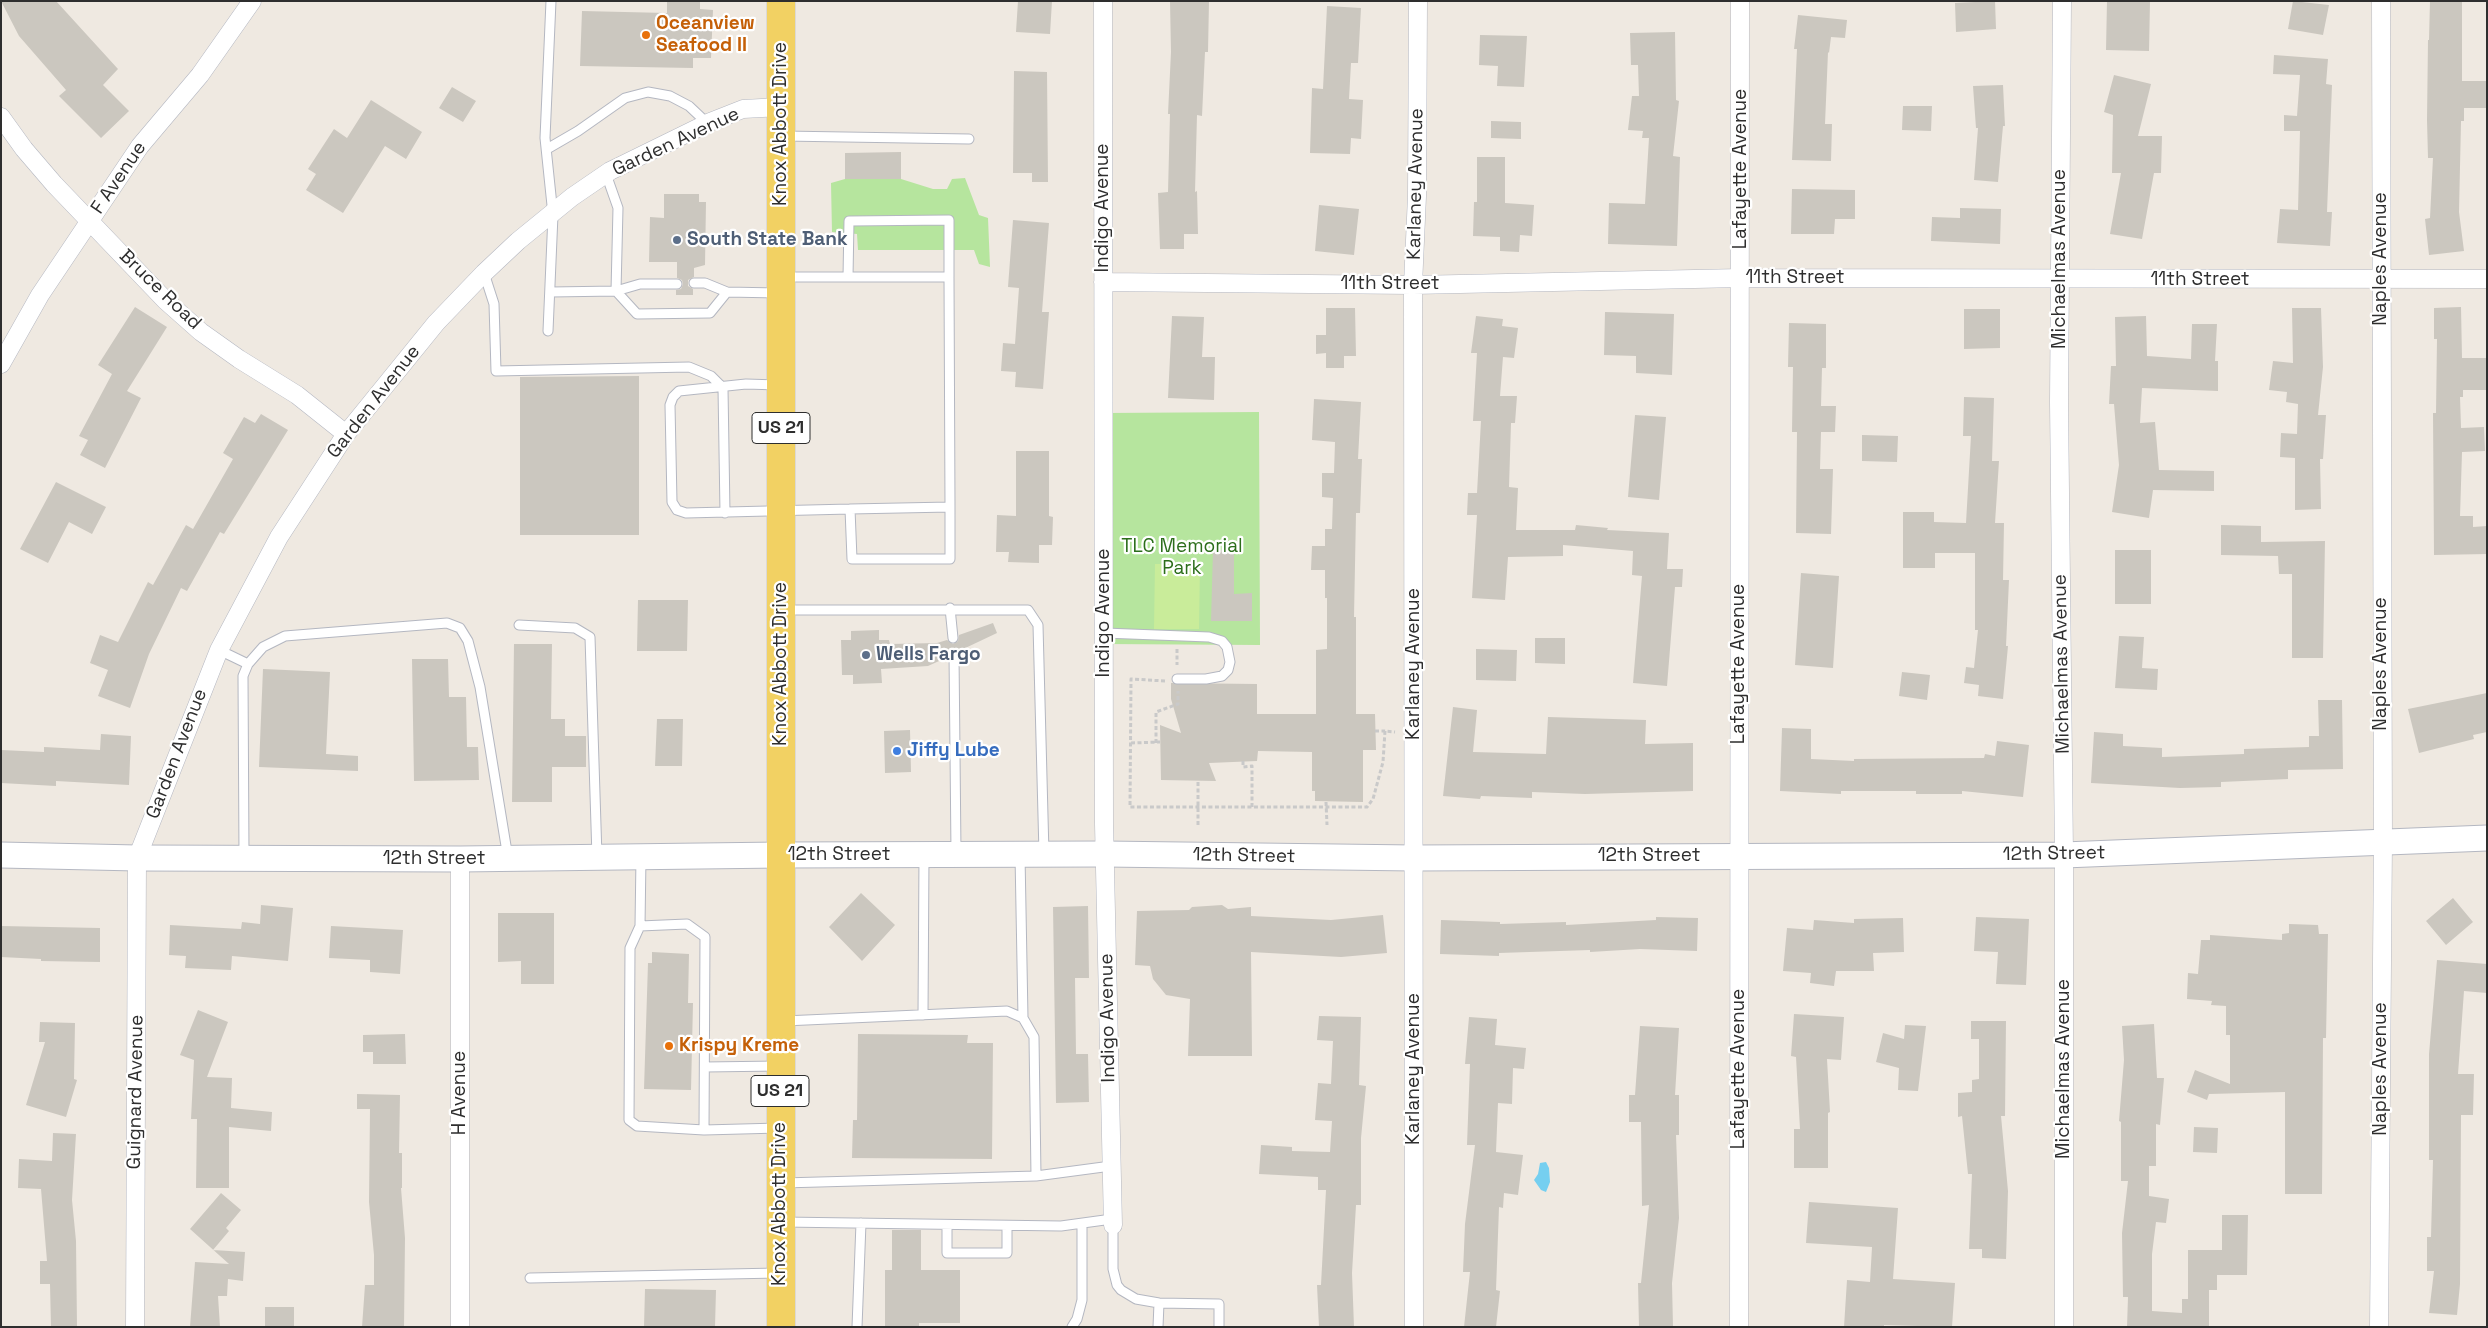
<!DOCTYPE html>
<style>
body{margin:0}
#map{position:relative;width:2488px;height:1328px;overflow:hidden;background:#efe9e1;font-family:"Space Grotesk",sans-serif}
canvas{display:block}
.frame{position:absolute;inset:0;border:2px solid #2e2e2e;pointer-events:none}
</style>
<div id="map">
<canvas width="2488" height="1328"></canvas>
<div class="frame"></div>
</div>
<script>
const c = document.querySelector('canvas').getContext('2d');
c.lineJoin = 'round';
function fillPath(path, color) {
  c.fillStyle = color;
  c.fill(path, 'evenodd');
}
function poly(rows) {
  const path = new Path2D();
  for (const r of rows) {
    path.moveTo(r[0], r[1]);
    for (let i = 2; i < r.length; i += 2) path.lineTo(r[i], r[i + 1]);
  }
  return path;
}
function strokePath(path, color, width, dash) {
  c.strokeStyle = color;
  c.lineWidth = width;
  c.lineCap = dash ? 'butt' : 'round';
  c.setLineDash(dash || []);
  c.stroke(path);
}
function drawText(font, color, halo, rows, align = 'center') {
  c.font = font + ' "Space Grotesk",sans-serif';
  c.lineWidth = 4.5;
  c.setLineDash([]);
  c.textBaseline = 'middle';
  c.strokeStyle = halo;
  c.fillStyle = color;
  for (const [text, x, y, turn = 0] of rows) {
    c.save();
    c.translate(x, y);
    c.rotate((+turn || 0) * Math.PI / 180);
    c.textAlign = isNaN(turn) ? turn : align;
    if (halo) c.strokeText(text, 0, 0);
    c.fillText(text, 0, 0);
    c.restore();
  }
}
const green = poly([
 [965,178,979,215,988,218,990,267,979,264,974,250,858,250,857,234,832,232,831,183,845,179,901,179,933,189,947,189,952,179],
 [1259,412,1260,645,1104,644,1104,413]
]);
const pitch = poly([
 [1155,564,1200,564,1199,629,1154,629]
]);
const water = poly([
 [1546,1162,1549,1168,1550,1182,1546,1192,1541,1190,1534,1180,1538,1174,1540,1163]
]);
const building = poly([
 [1,1,56,1,118,69,103,85,129,111,101,138,59,96,66,90,19,36],
 [667,1,700,1,700,9,713,10,711,58,693,58,693,68,580,66,582,11,667,13],
 [1018,1,1052,1,1050,34,1016,32],
 [1170,1,1209,1,1208,52,1205,52,1202,116,1197,115,1195,192,1197,191,1198,234,1184,234,1184,249,1160,249,1158,193,1168,192,1170,114,1168,114,1171,52],
 [1995,1,1996,29,1956,32,1955,3],
 [2107,1,2150,1,2149,51,2106,50],
 [2293,1,2329,5,2323,35,2288,29],
 [2430,1,2462,1,2462,81,2487,81,2487,108,2464,108,2464,121,2461,121,2459,212,2464,251,2429,255,2425,219,2430,218,2433,158,2428,158,2427,120,2428,40,2429,40],
 [1327,6,1361,8,1358,63,1351,63,1349,99,1363,100,1361,139,1351,138,1350,154,1310,153,1312,88,1323,89],
 [1798,15,1847,20,1845,38,1831,37,1829,53,1828,52,1825,124,1832,124,1831,161,1792,160,1797,49,1794,49],
 [1675,32,1676,100,1679,101,1673,156,1680,157,1677,246,1608,244,1609,203,1645,204,1649,138,1642,138,1643,131,1628,130,1632,96,1639,96,1638,65,1631,65,1630,33],
 [1480,35,1527,36,1524,87,1497,86,1498,66,1479,65],
 [2274,55,2328,59,2326,84,2332,85,2327,212,2332,212,2330,246,2277,243,2280,209,2298,210,2300,131,2284,131,2284,115,2297,116,2300,75,2273,74],
 [1014,71,1047,72,1048,182,1032,182,1032,173,1013,173],
 [2114,75,2151,84,2138,136,2162,136,2161,173,2154,173,2142,239,2110,234,2121,173,2112,173,2113,115,2104,112],
 [2003,85,2005,126,2003,126,1998,182,1974,180,1978,128,1976,128,1973,86],
 [452,87,476,101,463,122,439,108],
 [371,100,422,132,406,159,385,146,343,213,306,190,316,174,308,169,334,129,347,138],
 [1903,106,1932,106,1931,131,1902,130],
 [1491,121,1521,122,1521,139,1491,138],
 [901,152,901,179,845,179,845,153],
 [1477,157,1505,157,1505,203,1534,205,1532,236,1520,235,1519,252,1500,251,1500,237,1473,236,1474,202,1477,202],
 [1792,189,1855,190,1855,219,1835,219,1834,234,1791,234],
 [664,194,699,194,699,202,706,202,705,265,694,268,694,277,688,280,688,286,693,289,693,295,676,295,676,290,681,289,683,284,682,280,677,278,677,262,649,262,650,217,664,218],
 [1319,205,1359,209,1354,255,1315,251],
 [1960,208,2001,209,2000,244,1931,241,1932,217,1960,218],
 [1013,220,1049,223,1042,312,1049,312,1043,389,1015,387,1016,372,1001,371,1003,343,1015,344,1019,288,1008,287],
 [135,307,167,327,127,391,141,398,105,468,80,455,88,440,79,436,112,374,98,365],
 [2461,307,2462,358,2487,358,2487,390,2463,390,2463,397,2460,397,2461,428,2484,427,2485,451,2462,452,2460,516,2473,516,2473,527,2487,526,2487,554,2434,555,2433,413,2436,413,2437,339,2434,339,2434,308],
 [1326,308,1355,308,1356,356,1344,356,1344,368,1326,368,1326,353,1316,354,1316,335,1326,335],
 [2292,308,2321,308,2323,367,2318,415,2326,415,2323,459,2320,459,2321,509,2295,510,2295,458,2280,457,2281,433,2297,434,2298,404,2286,402,2287,392,2269,390,2273,361,2293,363],
 [1964,309,2000,309,2000,348,1964,349],
 [1605,312,1674,314,1672,375,1636,373,1636,356,1604,355],
 [1172,316,1204,317,1202,357,1215,357,1214,400,1168,398],
 [1476,316,1503,319,1502,326,1518,328,1514,358,1503,357,1500,396,1517,396,1515,423,1511,423,1509,487,1518,488,1516,530,1575,530,1576,525,1608,528,1607,530,1669,533,1667,569,1683,569,1682,587,1675,587,1667,686,1633,683,1642,576,1632,575,1633,551,1563,545,1563,556,1508,557,1505,600,1472,598,1477,515,1467,515,1468,493,1477,493,1481,421,1473,421,1477,353,1471,353],
 [2146,316,2147,356,2191,359,2192,324,2217,324,2215,361,2218,361,2218,391,2142,388,2140,423,2155,422,2159,470,2214,471,2214,491,2153,490,2149,518,2112,512,2119,465,2114,404,2109,404,2111,366,2116,366,2115,317],
 [1789,323,1826,324,1826,368,1822,368,1821,406,1836,406,1835,432,1821,432,1820,469,1833,469,1831,534,1796,533,1797,432,1792,432,1793,367,1788,367],
 [639,376,639,535,520,535,520,377],
 [1964,397,1994,398,1992,461,1999,461,1995,523,2004,523,2003,580,2009,580,2006,646,2008,646,2003,699,1978,696,1979,685,1964,683,1966,667,1974,668,1978,630,1975,630,1975,553,1935,553,1935,568,1903,568,1903,512,1934,512,1934,522,1966,523,1971,436,1963,436],
 [1314,399,1361,402,1358,459,1362,459,1360,513,1356,513,1354,617,1356,617,1356,714,1375,714,1376,750,1363,750,1363,802,1315,801,1315,791,1312,791,1312,752,1258,751,1257,761,1209,763,1216,781,1161,780,1160,725,1181,733,1171,699,1171,683,1257,684,1257,714,1316,714,1316,650,1327,649,1327,598,1325,598,1325,570,1311,570,1312,546,1325,546,1325,529,1332,529,1333,498,1322,497,1322,473,1334,473,1335,442,1312,440],
 [261,414,288,430,224,534,220,532,187,591,181,588,149,654,130,708,98,696,108,670,90,663,100,635,118,642,148,582,153,585,186,525,193,529,233,459,223,453,244,417,255,423],
 [1635,415,1666,417,1659,500,1628,497],
 [1862,435,1898,436,1897,462,1862,461],
 [1016,451,1049,451,1049,516,1053,517,1052,545,1039,545,1039,563,1008,562,1009,552,996,552,997,515,1016,516],
 [56,482,106,507,92,534,69,522,48,563,20,549],
 [2221,525,2261,526,2261,542,2325,541,2323,658,2292,658,2292,574,2279,574,2278,556,2221,555],
 [1213,550,1234,550,1234,594,1252,593,1252,621,1211,621],
 [2115,550,2151,550,2151,604,2115,604],
 [1801,573,1839,576,1833,668,1795,665],
 [638,600,688,600,687,651,637,651],
 [993,623,997,633,959,651,951,648,948,657,928,666,881,669,882,683,853,684,853,675,842,675,841,640,851,640,851,631,879,630,879,640,889,640,890,644,937,643,947,640,953,644,958,641,959,635],
 [2119,636,2144,637,2142,668,2158,669,2157,690,2115,688],
 [1535,638,1565,638,1565,664,1535,663],
 [514,644,552,644,551,719,565,719,565,736,586,736,586,767,552,767,552,802,512,802],
 [1476,649,1517,650,1516,681,1476,680],
 [412,659,448,659,449,697,466,697,467,747,478,747,479,780,414,781],
 [263,669,330,672,326,754,358,756,358,771,259,767],
 [1902,672,1930,675,1927,700,1899,696],
 [2487,693,2487,732,2473,735,2474,739,2419,753,2408,709],
 [2318,700,2342,700,2343,769,2288,770,2288,779,2221,782,2221,787,2180,788,2091,783,2094,732,2123,734,2123,746,2162,748,2162,757,2244,754,2244,749,2309,747,2309,736,2319,736],
 [1453,707,1477,710,1473,752,1546,754,1548,717,1646,720,1645,744,1693,743,1693,791,1585,794,1532,792,1532,798,1481,796,1480,799,1443,796],
 [657,719,683,719,682,766,655,766],
 [1782,728,1811,729,1811,759,1854,761,1854,759,1984,758,1985,754,1995,756,1997,741,2029,745,2023,797,1962,791,1962,794,1916,794,1916,791,1841,791,1841,794,1780,791],
 [910,730,911,772,885,773,884,731],
 [101,734,131,736,129,785,56,781,56,786,1,783,1,750,44,752,44,747,100,750],
 [861,893,895,925,862,961,829,927],
 [2453,898,2473,922,2446,945,2426,921],
 [261,905,293,908,288,961,232,956,231,970,185,968,186,956,169,955,170,925,241,929,242,922,260,924],
 [1222,905,1228,909,1251,907,1251,916,1331,920,1383,915,1387,953,1341,957,1251,952,1252,1056,1188,1056,1190,999,1166,995,1153,979,1150,966,1135,965,1137,911,1189,910,1192,907],
 [1088,906,1089,978,1075,978,1076,1054,1088,1054,1089,1102,1056,1103,1053,907],
 [498,913,554,913,554,984,521,984,521,961,498,962],
 [1656,917,1698,918,1697,951,1640,949,1590,952,1590,950,1499,953,1499,956,1440,954,1441,920,1500,922,1500,924,1566,922,1566,925,1656,920],
 [1976,917,2029,919,2026,985,1996,984,1998,952,1974,951],
 [1903,918,1904,952,1873,953,1874,971,1836,971,1834,986,1810,983,1811,973,1783,971,1787,928,1813,930,1814,920,1854,923,1854,919],
 [2289,924,2318,925,2319,934,2328,934,2326,1038,2323,1038,2322,1194,2285,1194,2285,1092,2209,1094,2207,1100,2187,1092,2195,1070,2230,1084,2230,1035,2226,1035,2226,1006,2211,1005,2212,1001,2187,999,2188,973,2198,974,2201,940,2210,940,2210,935,2282,940,2282,934,2289,933],
 [1,926,100,928,100,962,41,961,41,959,1,957],
 [331,926,403,930,400,974,370,972,370,960,329,958],
 [652,952,689,954,688,1003,693,1003,691,1090,644,1089,648,963,652,963],
 [2437,960,2487,964,2487,993,2464,991,2458,1074,2474,1074,2473,1115,2461,1115,2460,1284,2457,1315,2429,1313,2434,1271,2427,1271,2427,1237,2431,1237,2433,1160,2429,1160,2429,1054],
 [198,1010,228,1022,207,1077,232,1078,231,1108,272,1112,271,1131,229,1127,229,1188,196,1188,197,1119,191,1119,194,1060,180,1055],
 [1794,1014,1844,1017,1841,1060,1827,1059,1830,1112,1828,1113,1828,1168,1794,1168,1794,1129,1800,1129,1796,1057,1791,1056],
 [1319,1016,1361,1017,1359,1085,1366,1086,1361,1138,1361,1205,1356,1205,1352,1273,1354,1327,1319,1327,1317,1285,1321,1285,1326,1190,1318,1190,1318,1177,1259,1174,1261,1145,1292,1147,1292,1151,1330,1152,1332,1121,1315,1120,1318,1083,1331,1084,1333,1041,1317,1040],
 [1469,1017,1497,1019,1495,1045,1526,1048,1524,1069,1513,1068,1512,1104,1498,1103,1496,1152,1523,1155,1518,1195,1504,1193,1503,1208,1499,1207,1496,1290,1500,1291,1496,1327,1464,1327,1470,1272,1463,1272,1465,1224,1475,1145,1467,1145,1470,1064,1465,1064],
 [1971,1021,2006,1021,2005,1116,2001,1116,2008,1191,2006,1259,1982,1258,1982,1249,1969,1249,1972,1174,1968,1174,1962,1116,1958,1117,1958,1093,1972,1092,1972,1080,1979,1079,1979,1039,1971,1039],
 [40,1022,75,1023,74,1079,77,1080,66,1117,26,1105,45,1042,39,1042],
 [2154,1024,2157,1078,2164,1078,2160,1125,2156,1124,2156,1166,2149,1166,2149,1196,2169,1199,2166,1223,2156,1222,2152,1254,2152,1311,2182,1313,2182,1299,2188,1299,2188,1250,2222,1250,2222,1215,2248,1215,2247,1275,2217,1275,2217,1290,2209,1290,2209,1327,2127,1327,2128,1297,2123,1297,2122,1233,2128,1181,2121,1181,2121,1122,2119,1121,2124,1060,2122,1026],
 [1905,1025,1926,1026,1918,1091,1898,1090,1899,1068,1876,1062,1883,1033,1904,1039],
 [1640,1026,1679,1028,1675,1095,1679,1095,1679,1135,1676,1135,1679,1218,1672,1283,1673,1327,1639,1327,1638,1283,1641,1283,1649,1205,1642,1206,1641,1122,1629,1122,1629,1095,1635,1095],
 [405,1034,406,1064,373,1064,373,1052,363,1052,363,1035],
 [858,1034,968,1035,967,1043,993,1043,992,1159,852,1158,853,1120,857,1120],
 [357,1094,400,1095,399,1153,402,1153,402,1188,401,1188,405,1238,404,1327,362,1327,365,1285,374,1285,374,1255,369,1202,370,1109,357,1109],
 [2194,1127,2218,1128,2217,1153,2193,1152],
 [53,1133,76,1134,72,1200,76,1241,77,1327,51,1327,50,1284,40,1284,40,1261,47,1261,41,1189,18,1188,19,1159,52,1161],
 [221,1193,241,1210,226,1228,229,1231,213,1250,245,1252,243,1281,228,1279,227,1296,218,1296,220,1327,190,1327,195,1262,229,1264,190,1229],
 [1809,1202,1898,1208,1893,1279,1955,1283,1952,1327,1884,1325,1884,1327,1844,1327,1847,1280,1870,1282,1872,1247,1806,1243],
 [892,1230,921,1230,921,1270,960,1270,960,1323,919,1323,919,1327,885,1327,885,1270,892,1270],
 [645,1289,716,1290,715,1327,644,1327],
 [265,1307,294,1307,294,1326,265,1326]
]);
const path = poly([
 [1177,649,1177,665],
 [1165,681,1131,679,1130,807,1367,807,1373,799,1383,762,1385,731,1395,732],
 [1375,731,1385,731],
 [1131,743,1160,742],
 [1156,743,1156,712,1178,704,1178,691],
 [1243,761,1243,767,1252,766,1252,808],
 [1326,802,1327,825],
 [1198,825,1198,780]
]);
const lane = poly([
 [783,136,969,139],
 [547,149,578,131,625,98,648,92,670,96,689,106,707,123],
 [606,174,618,208,616,291,637,314,710,313,727,292],
 [484,273,494,304,496,371,689,367,711,376,723,388,725,513],
 [783,277,949,277,950,507,950,559,852,559,850,509,950,507],
 [848,277,849,221,949,220,949,277],
 [694,283,705,283,727,292,778,293],
 [551,292,616,291,640,284,677,284],
 [548,331,553,215,545,138,551,1],
 [778,385,746,384,679,391,673,397,670,405,672,502,677,510,686,513,850,509],
 [950,608,953,638],
 [783,610,1028,610,1038,625,1044,854],
 [519,625,575,628,590,637,597,857],
 [1104,633,1209,637,1222,641,1227,647,1230,662,1228,670,1222,676,1206,679,1177,679],
 [219,650,248,664],
 [954,654,956,852],
 [1020,855,1023,1018],
 [244,856,243,676,248,664,263,647,285,636,447,623,460,628,468,641,480,687,508,858],
 [641,857,640,926,630,948,629,1120,637,1126,704,1130],
 [640,926,687,924,705,937,704,1130,779,1128],
 [923,1015,924,855],
 [784,1021,1007,1011,1023,1018,1034,1037,1036,1176],
 [705,1067,779,1066],
 [783,1183,1036,1176,1111,1166],
 [783,1222,1061,1226,1112,1219],
 [947,1225,947,1253,1007,1253,1007,1226],
 [1113,1225,1113,1269,1117,1285,1121,1290,1136,1299,1159,1303,1219,1304,1219,1327],
 [530,1278,778,1273],
 [857,1327,861,1223],
 [1072,1327,1077,1319,1082,1300,1082,1224],
 [1158,1327,1159,1303]
]);
const street = poly([
 [1103,1,1104,824,1113,1225],
 [2062,1,2059,402,2064,855,2064,1327],
 [1,117,24,149,54,184,166,301,201,332,239,359,297,395,346,434],
 [1103,282,1413,285,1741,278,2487,279],
 [1,364,40,295,140,146,200,75,252,1],
 [460,859,460,1327],
 [135,1327,137,858,219,650,279,537,346,434,436,323,484,273,518,241,572,197,610,171,710,122,743,109,781,107],
 [1414,1327,1413,285,1417,196,1418,1],
 [1739,1327,1740,1],
 [2379,1327,2383,841,2381,1]
]);
const secondary = poly([
 [1,855,137,858,460,859,781,855,1105,854,1414,858,2064,855,2487,838]
]);
const primary = poly([
 [781,1327,781,1]
]);
const markers = [
 [646,35,5,"#e8710a"],
 [677,240,5,"#5c6f8a"],
 [866,655,5,"#5c6f8a"],
 [897,751,5,"#3f7fe0"],
 [669,1046,5,"#e8710a"]
];
const shields = [
 [781,428,58],
 [780,1091,58]
];
const shieldNames = [
 ["US 21",781,428],
 ["US 21",780,1091]
];
const foodNames = [
 ["Oceanview",656,24],
 ["Seafood II",656,46],
 ["Krispy Kreme",679,1046]
];
const streetNames = [
 ["Knox Abbott Drive",781,124,-90],
 ["Garden Avenue",676,142,-25],
 ["Lafayette Avenue",1741,169,-90],
 ["F Avenue",119,178,-56],
 ["Karlaney Avenue",1416,184,-89],
 ["Indigo Avenue",1103,208,-90],
 ["Michaelmas Avenue",2060,259,-90],
 ["Naples Avenue",2381,259,-90],
 ["11th Street",1795,278],
 ["11th Street",2200,280],
 ["11th Street",1390,284],
 ["Bruce Road",160,290,44],
 ["Garden Avenue",374,402,-52],
 ["Indigo Avenue",1104,613,-90],
 ["Knox Abbott Drive",781,664,-90],
 ["Karlaney Avenue",1414,664,-90],
 ["Lafayette Avenue",1739,664,-90],
 ["Michaelmas Avenue",2062,664,-91],
 ["Naples Avenue",2381,664,-90],
 ["Garden Avenue",177,754,-69],
 ["12th Street",2054,854,-1],
 ["12th Street",839,855],
 ["12th Street",1244,856,1],
 ["12th Street",1649,856],
 ["12th Street",434,859],
 ["Indigo Avenue",1108,1018,-91],
 ["Karlaney Avenue",1414,1069,-90],
 ["Lafayette Avenue",1739,1069,-90],
 ["Michaelmas Avenue",2064,1069,-90],
 ["Naples Avenue",2381,1069,-90],
 ["Guignard Avenue",136,1092,-89],
 ["H Avenue",460,1093,-90],
 ["Knox Abbott Drive",780,1204,-90]
];
const serviceNames = [
 ["South State Bank",687,240],
 ["Wells Fargo",876,655]
];
const parkNames = [
 ["TLC Memorial",1182,547],
 ["Park",1182,569]
];
const shopNames = [
 ["Jiffy Lube",907,751]
];
fillPath(green, '#b6e59e');
fillPath(pitch, '#c9ec9a');
fillPath(water, '#75cff0');
fillPath(building, '#cbc7bf');
strokePath(lane, '#b4b7c1', 11);
strokePath(street, '#b4b7c1', 19);
strokePath(secondary, '#b4b7c1', 27);
strokePath(primary, '#c9c9c9', 29);
strokePath(path, '#c9c9c9', 3, [4, 2.5]);
strokePath(lane, '#fff', 9);
strokePath(street, '#fff', 18);
strokePath(secondary, '#fff', 25);
strokePath(primary, '#f2d163', 28);
for (const [x, y, r, color] of markers) {
  const dot = new Path2D();
  dot.arc(x, y, r, 0, 2 * Math.PI);
  c.fillStyle = color;
  c.fill(dot);
  strokePath(dot, '#fff', 2);
}
for (const [x, y, w] of shields) {
  const box = new Path2D();
  box.roundRect(x - w / 2, y - 15.5, w, 31, 4);
  c.fillStyle = '#fff';
  c.fill(box);
  strokePath(box, '#2e2e2e', 1);
}
drawText('bold 18px', '#2e2e2e', null, shieldNames);
drawText('bold 19px', '#c56008', '#fff', foodNames, 'left');
drawText('19px', '#2e2e2e', '#fff', streetNames);
drawText('bold 19px', '#4e5e75', '#fff', serviceNames, 'left');
drawText('19px', '#2c6e1b', '#fff', parkNames);
drawText('bold 19px', '#366cbe', '#fff', shopNames, 'left');
</script>
